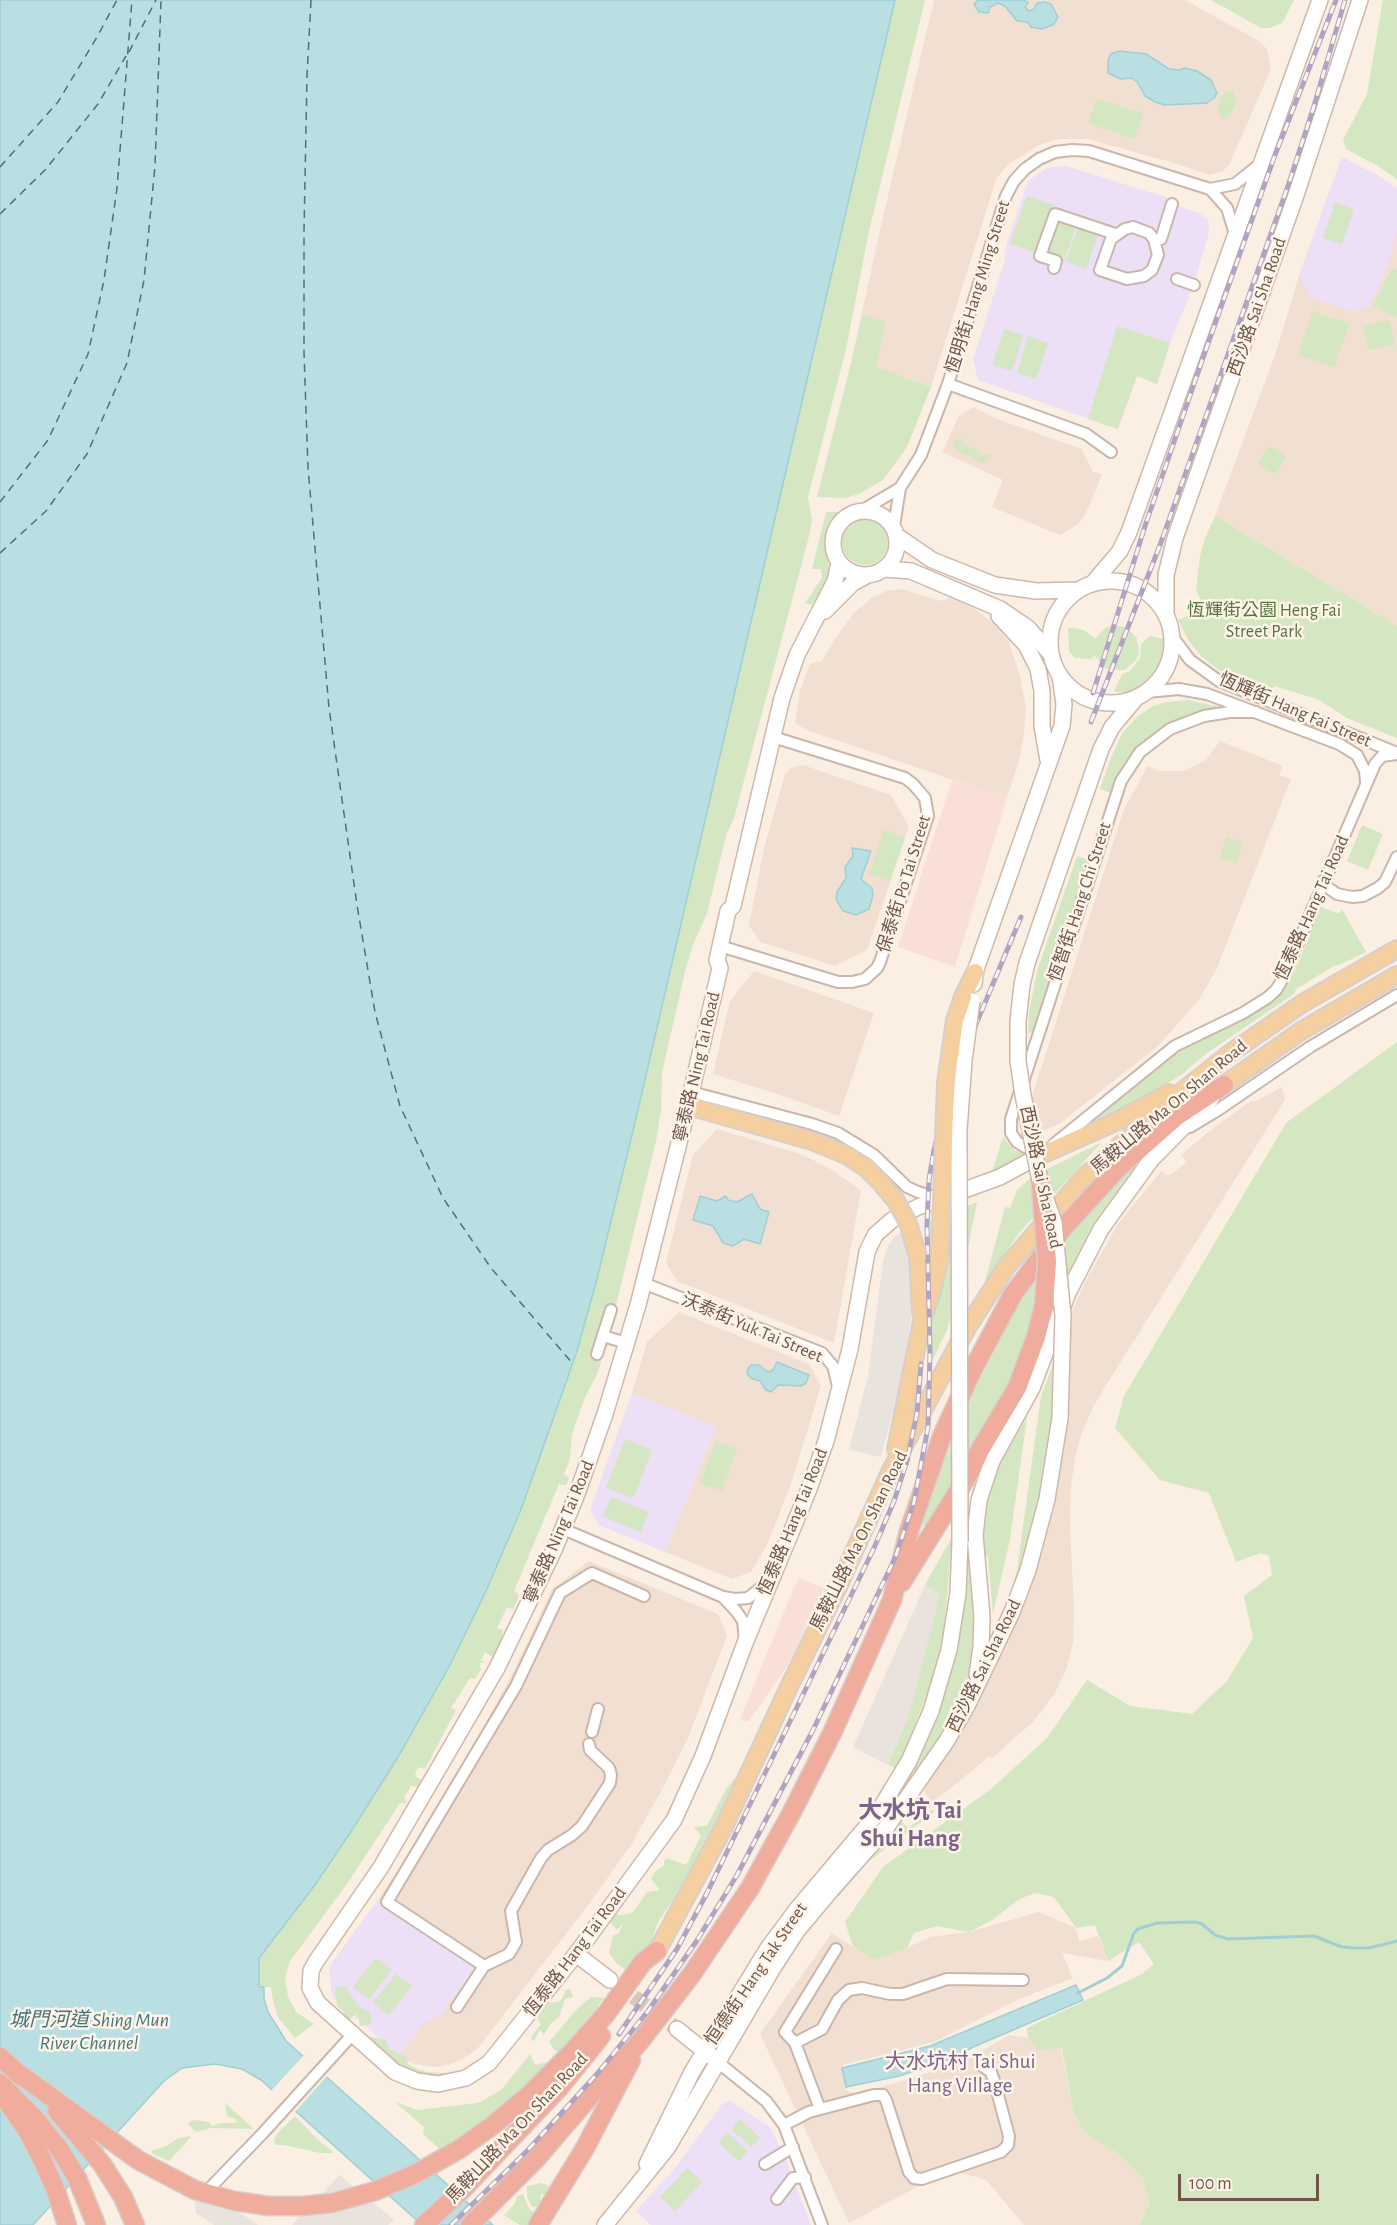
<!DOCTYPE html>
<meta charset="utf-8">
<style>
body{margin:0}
#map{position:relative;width:1397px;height:2225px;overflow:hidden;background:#faefe2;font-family:"Alegreya Sans",sans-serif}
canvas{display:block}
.scale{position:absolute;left:1178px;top:2174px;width:141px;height:27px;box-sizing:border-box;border:3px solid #70554b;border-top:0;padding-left:8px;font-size:18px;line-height:21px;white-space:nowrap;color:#70554b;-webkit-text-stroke:4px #fef4e8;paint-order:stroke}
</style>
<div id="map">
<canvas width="1397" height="2225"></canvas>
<div class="scale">100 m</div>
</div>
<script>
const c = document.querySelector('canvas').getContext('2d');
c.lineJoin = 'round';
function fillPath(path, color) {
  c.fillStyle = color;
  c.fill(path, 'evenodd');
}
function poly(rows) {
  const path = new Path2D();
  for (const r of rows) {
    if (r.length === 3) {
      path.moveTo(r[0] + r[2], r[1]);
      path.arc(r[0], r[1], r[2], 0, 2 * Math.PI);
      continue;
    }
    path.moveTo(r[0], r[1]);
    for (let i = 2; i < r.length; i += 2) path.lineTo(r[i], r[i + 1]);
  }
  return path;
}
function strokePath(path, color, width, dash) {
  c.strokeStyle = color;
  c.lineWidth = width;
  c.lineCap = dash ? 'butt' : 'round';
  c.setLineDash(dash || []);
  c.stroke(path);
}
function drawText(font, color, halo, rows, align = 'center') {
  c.font = font + ' "Alegreya Sans","Noto Sans TC",sans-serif';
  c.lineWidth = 5;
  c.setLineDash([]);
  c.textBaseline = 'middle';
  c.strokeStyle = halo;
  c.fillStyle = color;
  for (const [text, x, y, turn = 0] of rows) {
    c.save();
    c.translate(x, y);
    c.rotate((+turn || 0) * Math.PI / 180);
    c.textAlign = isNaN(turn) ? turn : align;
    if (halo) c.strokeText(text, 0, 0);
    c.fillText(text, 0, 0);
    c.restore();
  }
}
const residential = poly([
 [934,0,1185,0,1259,41,1267,49,1271,69,1229,165,1223,171,1210,175,1171,162,1087,139,1060,139,1041,144,1007,165,996,180,931,387,852,359,879,234],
 [1342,157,1377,175,1397,189,1397,626,1215,516,1276,352,1299,276],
 [973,407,1000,420,1082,449,1092,471,1102,475,1086,513,1078,524,1060,535,992,507,1003,480,942,452,959,416],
 [902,589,941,601,951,597,972,607,993,623,1009,642,1020,676,1026,708,1024,735,1019,761,1007,798,806,730,795,723,800,691,810,664,822,661,837,636,854,613,871,598,886,591],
 [1220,741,1283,766,1279,775,1291,779,1217,968,1199,1000,1158,1046,1059,1124,1043,1131,1038,1130,1034,1127,1031,1100,1124,809,1148,766,1159,771,1184,771,1206,760],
 [803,765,891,795,909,827,867,950,835,966,760,942,749,925,764,848,785,774,791,768],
 [754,971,874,1013,839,1116,780,1095,713,1074,730,1001],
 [1282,1087,1285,1100,1110,1379,1093,1407,1082,1432,1075,1458,1071,1486,1070,1527,1074,1607,1073,1642,1067,1668,1055,1693,1033,1722,992,1758,990,1756,932,1803,925,1793,925,1787,962,1730,993,1672,1030,1582,1066,1326,1084,1284,1118,1224,1162,1170,1166,1175,1170,1175,1187,1162,1181,1155,1208,1132,1251,1101,1256,1101],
 [717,1129,801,1154,829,1168,861,1190,834,1343,677,1281,666,1263,693,1155],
 [679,1312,809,1364,821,1386,792,1481,768,1543,751,1572,732,1579,665,1552,716,1427,632,1393,647,1342],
 [589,1561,718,1614,727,1636,688,1738,663,1788,631,1845,589,1904,478,2048,463,2059,451,2064,435,2067,414,2064,399,2056,424,2023,441,2014,473,1972,471,1964,377,1901,411,1851,475,1743,515,1668,552,1589],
 [1039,1912,1076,1928,1079,1941,1098,1936,1108,1961,1062,1953,1073,1978,1017,2000,934,2042,842,2065,847,2091,858,2094,961,2063,1009,2035,1028,2038,1039,2050,1061,2047,1074,2115,1086,2134,1116,2152,1143,2178,1149,2204,1140,2225,1024,2225,986,2180,959,2172,934,2178,849,2223,760,2034,832,1933,873,1960,907,1948,929,1937,969,1932]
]);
const commercial = poly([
 [952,780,1007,798,955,967,898,947],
 [798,1578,824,1588,799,1644,784,1671,748,1722,740,1719]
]);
const industrial = poly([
 [905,1231,911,1232,911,1319,900,1385,881,1457,849,1450,868,1376,883,1262,888,1246,896,1235],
 [925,1585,940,1595,907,1721,888,1765,853,1747],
 [340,2175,394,2220,388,2225,292,2225],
 [210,2193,258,2225,214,2225,196,2213,195,2197]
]);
const education = poly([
 [1342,157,1377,175,1397,189,1397,230,1387,267,1370,305,1355,312,1309,297,1299,276],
 [1066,166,1165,197,1172,204,1199,213,1208,220,1209,232,1194,285,1170,343,1157,384,1137,376,1118,429,978,380,973,359,1004,263,1007,243,1028,181,1047,168],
 [632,1393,716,1427,665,1552,598,1525,590,1510],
 [377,1901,471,1964,473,1972,441,2014,424,2023,399,2056,332,1996,329,1967],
 [730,2101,770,2127,786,2160,811,2225,651,2225,636,2211,673,2170,723,2103]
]);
const green = poly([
 [895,0,925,0,869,231,846,349,808,497,812,520,808,540,734,818,726,836,707,913,693,945,686,967,662,1073,661,1111,656,1141,608,1338,598,1372,585,1397,572,1434,570,1459,564,1474,569,1478,566,1485,559,1484,514,1591,519,1595,517,1601,513,1609,507,1607,497,1628,503,1630,500,1648,494,1658,485,1652,481,1660,485,1663,479,1663,481,1670,475,1679,470,1678,451,1708,456,1710,425,1769,418,1767,417,1769,415,1776,424,1782,422,1788,411,1786,404,1797,407,1803,400,1803,347,1884,290,1961,285,1978,288,1997,296,2012,314,2024,295,2038,278,2017,273,2001,271,1987,259,1987,259,1958,315,1885,352,1830,398,1757,450,1665,486,1591,522,1507,577,1351,597,1279,637,1114],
 [1211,0,1294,0,1282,23,1269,28,1261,28],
 [1383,0,1397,0,1397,179,1378,166,1346,149,1343,140,1367,94],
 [1232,90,1236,98,1235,105,1230,116,1222,119,1218,109,1219,100,1225,92],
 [1097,98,1143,114,1134,139,1088,123],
 [1027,196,1054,205,1037,253,1010,244],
 [1335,202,1354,209,1342,244,1323,238],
 [1057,217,1077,224,1064,261,1044,254],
 [1079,225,1099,232,1086,269,1066,261],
 [1392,268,1397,270,1397,317,1373,306],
 [1313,311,1350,324,1334,367,1298,355],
 [862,315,886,322,876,367,931,387,907,447,883,480,859,494,845,498,817,497,852,359],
 [1389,320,1395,344,1369,350,1363,327],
 [1117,326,1170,343,1157,384,1137,376,1118,429,1088,419],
 [1004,329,1023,335,1012,371,992,365],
 [1028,336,1048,343,1036,379,1017,373],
 [961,438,965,445,973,448,981,455,990,453,990,459,984,463,981,462,954,449,953,441],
 [1268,446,1286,456,1276,474,1258,464],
 [826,512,842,512,831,529,827,583,812,605,805,603,822,578,821,569,812,569],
 [1215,516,1397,626,1397,738,1347,718,1317,699,1274,686,1270,694,1227,676,1201,656,1189,641,1178,620,1196,613,1201,601,1196,589,1200,556,1204,541],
 [865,542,23],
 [1113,625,1128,628,1137,639,1139,653,1136,660,1125,670,1110,670,1104,667,1094,655,1092,659,1075,658,1069,651,1068,628,1075,628,1084,630,1095,639,1105,628],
 [1150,636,1164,639,1166,648,1154,680,1140,686,1134,693,1114,692,1122,674,1130,671,1140,658,1141,644],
 [1188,700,1219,707,1189,714,1155,732,1128,759,1111,793,1100,789,1112,755,1123,732,1138,716,1153,706,1167,702],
 [1362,825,1383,834,1368,870,1347,861],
 [884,830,905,837,890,881,869,874],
 [1227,837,1243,843,1236,863,1219,857],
 [1077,856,1089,860,1034,1031,1028,1034,1029,1012,1037,971],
 [1321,907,1339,914,1342,909,1366,952,1339,965,1334,966,1296,989,1294,994,1207,1053,1181,1075,1153,1092,1082,1129,1172,1056,1232,1024,1282,988,1296,968],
 [1397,1042,1397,2225,1140,2225,1149,2204,1143,2178,1116,2152,1086,2134,1074,2115,1062,2048,1039,2050,1028,2038,1027,2028,1142,1974,1154,1964,1139,1942,1108,1961,1095,1925,1076,1928,1054,1897,1034,1893,1018,1900,992,1920,969,1932,937,1926,914,1933,907,1948,873,1960,853,1946,845,1922,883,1867,991,1789,1047,1738,1087,1680,1130,1706,1192,1714,1227,1681,1253,1638,1244,1596,1272,1575,1269,1556,1261,1553,1236,1562,1209,1493,1160,1480,1115,1428,1124,1396,1286,1123],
 [1003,1137,1015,1151,1030,1155,992,1172],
 [1102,1142,1019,1233,985,1282,1005,1207,1010,1208,1017,1190,1033,1176],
 [1151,1148,1112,1201,1081,1252,1065,1281,1044,1337,1029,1339,1000,1409,926,1526,921,1524,939,1474,967,1405,1018,1305,1041,1269,1091,1205],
 [977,1202,962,1276,947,1330,931,1363,930,1221],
 [1058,1351,1052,1423,1039,1498,1020,1572,1003,1619,1017,1570,1041,1396],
 [1027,1417,1010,1539,993,1614,988,1556,982,1560,981,1541,986,1498,992,1478],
 [625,1439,652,1450,633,1498,606,1488],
 [715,1441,737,1449,722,1491,700,1484],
 [611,1497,649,1512,641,1532,603,1517],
 [972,1507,978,1620,974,1658,968,1679,926,1762,891,1811,889,1810,918,1759,946,1689,956,1650,968,1518],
 [952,1537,944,1632,933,1678,898,1769,888,1765,907,1721,940,1595,925,1585],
 [736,1777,738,1779,733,1787,721,1817,709,1840,703,1843,705,1852,685,1887,679,1889,676,1896,658,1922,649,1947,638,1953,638,1962,626,1970,617,1964,609,1953,613,1935,618,1934,624,1923,617,1930,609,1921,614,1914,624,1915,633,1912,647,1892,660,1890,651,1879,654,1873,664,1865,664,1861,667,1858,686,1865,701,1836,694,1827,707,1826,726,1789],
 [932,1810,934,1812,868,1862,839,1896,835,1893,901,1821,908,1828],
 [376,1958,392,1970,369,1999,353,1987],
 [396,1974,412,1986,389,2015,373,2003],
 [347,1986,348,1992,360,2007,371,2014,371,2024,360,2026,357,2012,349,2021,342,2017,344,2012,337,2006,335,1988],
 [570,1989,573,1997,565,1999,559,2017,551,2023,544,2035,540,2030,533,2042,531,2037,541,2024,537,2018,549,2003,557,2002,562,1999,566,1990],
 [591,1997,604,1998,598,2005,599,2014,564,2051,555,2051,549,2042,576,2010],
 [362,2035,385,2040,390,2049,405,2057,409,2065,417,2069,427,2072,459,2074,426,2079,402,2067],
 [530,2054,535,2065,548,2062,519,2095,443,2152,423,2134,424,2127,395,2102,417,2110,478,2103,501,2090],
 [225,2103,254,2129,210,2128,196,2132,188,2124,193,2120,209,2122,212,2126,220,2123,236,2123,237,2120,227,2116],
 [295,2116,317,2139,334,2153,320,2153,284,2145,275,2145,274,2140,277,2134],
 [740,2119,760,2138,751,2147,731,2129],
 [727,2133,748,2151,739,2161,719,2143],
 [192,2136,169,2161,153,2154,151,2151,166,2146,179,2138],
 [687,2168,702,2182,675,2211,660,2197],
 [554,2182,558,2190,549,2196,541,2194,540,2206,532,2207,527,2196,527,2186,541,2183,549,2186],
 [523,2194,529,2209,539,2215,534,2225,520,2225,504,2215,515,2204,517,2196]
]);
const water = poly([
 [0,0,895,0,637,1114,597,1279,577,1351,522,1507,486,1591,450,1665,398,1757,352,1830,315,1885,259,1958,259,1987,264,1987,264,1999,268,2012,286,2041,493,2225,422,2225,261,2080,242,2069,215,2064,182,2068,163,2082,33,2225,0,2225,0,0],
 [978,0,1023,0,1028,2,1025,7,1029,11,1034,9,1037,3,1045,2,1051,4,1058,17,1053,25,1042,29,1031,27,1028,22,1017,21,1005,6,998,3,990,7,988,13,979,12,974,4,978,0],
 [1120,51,1146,54,1169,69,1179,70,1185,68,1197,71,1211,80,1217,93,1214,98,1207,103,1165,105,1155,102,1145,96,1138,83,1132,78,1121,79,1108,73,1108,60,1111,54,1120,51],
 [852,848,871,851,861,879,872,888,873,895,869,909,856,915,843,911,836,899,837,892,846,878,845,867,853,856,852,848],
 [752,1194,760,1209,769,1212,760,1244,744,1239,733,1246,723,1243,713,1226,693,1220,700,1196,717,1201,726,1196,728,1200,737,1202,752,1194],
 [777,1362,809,1375,806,1383,801,1386,778,1385,771,1392,766,1390,760,1381,751,1378,747,1374,748,1369,751,1365,759,1365,768,1372,773,1370,777,1362],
 [1076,1985,1083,2000,971,2048,954,2058,899,2076,846,2087,842,2068,930,2046,1076,1985]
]);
const pier = poly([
 [305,2054,328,2075,294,2113,270,2092]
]);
const stream = poly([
 [1078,1993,1107,1978,1122,1966,1134,1933,1138,1929,1157,1923,1195,1922,1202,1924,1215,1935,1228,1939,1314,1936,1342,1947,1355,1948,1369,1948,1397,1941]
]);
const ferry = poly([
 [311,0,307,76,304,231,304,352,308,468,329,708,357,905,375,1012,400,1106,443,1198,491,1268,573,1364],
 [129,52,156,0],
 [0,167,58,102,97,37,117,0],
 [0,214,46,169,98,104,126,56],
 [0,502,48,440,88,354,104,280,117,188,132,0],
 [0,553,46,511,87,454,127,363,144,280,155,166,161,0]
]);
const secondaryTunnel = poly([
 [615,1983,677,2029]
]);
const street = poly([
 [1210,189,1227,208,1235,234],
 [1133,227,1149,233,1154,239,1158,255,1152,270,1144,276,1127,279,1100,270,1111,239,1125,229,1133,227],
 [1161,239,1172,204],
 [1054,268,1056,261,1040,256,1055,214,1115,234],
 [1177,279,1194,285],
 [948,384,1086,434,1111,452],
 [861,511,900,488],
 [894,526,900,488,921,455,948,384,1006,196,1014,181,1025,169,1039,159,1055,152,1072,150,1089,151,1210,189,1235,184,1259,165],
 [1172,636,1190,660,1219,681,1397,753],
 [1146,692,1179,689,1207,694,1339,744,1357,755,1365,771,1366,782],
 [1323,881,1327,887,1337,894,1352,897,1363,896,1378,888,1385,882,1397,857],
 [720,946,838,982,852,982,865,979,877,968,880,962,928,816,925,798,913,784,905,778,773,737],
 [691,1092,812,1124,838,1133,874,1155,907,1187,918,1192,938,1198],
 [1190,1127,1218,1110,1310,1047,1397,995],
 [1053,1145,1175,1046,1243,1013,1267,998,1276,990,1282,980,1375,764,1382,756,1397,754],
 [1040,1148,1025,1147,1017,1142,1011,1133,1011,1119,1121,781,1140,752,1170,729,1204,716,1230,712,1256,712],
 [643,1283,822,1353,833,1366,838,1386],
 [603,1336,627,1343],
 [597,1354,611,1310],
 [563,1529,723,1597,735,1599,748,1598,768,1582],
 [723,1597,736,1611,743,1621,745,1640],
 [592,1732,598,1709],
 [484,1966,387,1902,516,1686,560,1593,592,1573,644,1596],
 [457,2007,484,1966,509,1954,516,1942,511,1911,541,1858,548,1850,572,1835,582,1826,610,1783,611,1775,609,1768,590,1750,589,1744],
 [795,2043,822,2029,838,2000,849,1990,862,1988,890,1994,903,1994,947,1979,1023,1980],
 [719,2063,766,2101,784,2125,822,2225],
 [820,2109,795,2043,785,2032,836,1949],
 [784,2125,809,2112,874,2095,883,2095,886,2100,909,2172,914,2178,922,2179,1001,2152,1008,2145,1009,2136,995,2084,991,2072,981,2065],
 [765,2164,793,2147],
 [208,2190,263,2133,352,2035],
 [777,2199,793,2178,805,2177]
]);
const secondary = poly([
 [865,543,32],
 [897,536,932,560,995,585,1036,591,1078,590],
 [839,563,835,581,797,655,782,698,733,906,728,911,717,960,720,968,684,1123,638,1305,605,1414,577,1494,554,1550,497,1668,381,1867,315,1963,311,1971,310,1988,318,2003,395,2072,417,2081,438,2084,466,2078,489,2063,576,1954,674,1820,703,1756,745,1643,809,1489,826,1441,850,1349,867,1252,875,1235,892,1220,918,1207,1000,1177,1039,1156],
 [885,569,911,571,1000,609,1028,628,1050,653],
 [1111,642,61],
 [1092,584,1120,551,1129,532,1320,0],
 [825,611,853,583,868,575],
 [1166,615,1166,575,1175,538,1295,198,1360,0],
 [999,616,1026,645,1038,669,1042,691,1042,726,1048,760],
 [1027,963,1101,749,1112,727,1137,697],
 [974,984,975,972,1062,726,1064,704,1060,676],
 [977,1675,981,1647,982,1617,975,1535,979,1500,992,1461,1032,1388,1068,1293,1101,1229,1151,1160,1211,1099],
 [576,1954,610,1980],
 [677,2029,712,2057],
 [647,2164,692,2072,768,1948,797,1909,877,1814,909,1761,931,1711,949,1650,958,1593,960,1542],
 [605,2225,668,2147,773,1968,797,1931,833,1888,886,1828,946,1742,967,1706,1012,1612,1028,1570,1047,1499]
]);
const primary = poly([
 [963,997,975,972],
 [1224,1085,1301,1031,1397,975],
 [688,1106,812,1141],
 [1039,1156,1113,1123,1169,1093],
 [918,1256,921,1312],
 [896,1449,922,1321,933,1287,940,1254],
 [657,1951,722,1831,788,1689,838,1587,890,1472,967,1328,1007,1266,1083,1178,1171,1100,1229,1054,1303,1003,1397,949]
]);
const highway = poly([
 [902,1582,970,1472,980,1450,1017,1388,1036,1337,1044,1305],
 [0,2057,22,2077],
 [14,2070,138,2160,195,2190,235,2201,269,2206,302,2206,332,2203,375,2191,415,2174,458,2150,492,2126,528,2096,575,2049,606,2014,643,1962,657,1951],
 [0,2083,38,2122,60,2150,77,2178,96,2225],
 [8,2103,28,2132,43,2161,56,2191,67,2225],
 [57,2111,102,2164,123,2197,135,2225],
 [424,2225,463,2189,560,2087,601,2036],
 [470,2225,537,2158,605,2079,638,2044,692,1974,750,1888,792,1812,833,1731,892,1600,909,1531,942,1436,973,1369,1013,1294,1063,1228,1119,1167,1177,1116,1224,1085],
 [538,2225,585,2148,631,2060]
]);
const rail = poly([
 [1093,693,1145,526,1204,355,1275,155,1336,0],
 [1091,722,1160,545,1289,183,1314,106,1345,0],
 [619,2034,677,1949,707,1893,874,1548,894,1501,907,1461,917,1413,921,1364],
 [451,2225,527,2151,597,2074,648,2011,696,1942,737,1875,813,1730,895,1558,914,1502,928,1427,930,1353,927,1225,929,1180,934,1150,945,1105,958,1067,1021,917]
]);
const secondaryBridge = poly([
 [1027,963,1022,985,1018,1021,1018,1061,1023,1095,1041,1186,1054,1222,1063,1316,1060,1418,1047,1499],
 [960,1542,959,1130,964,1060,972,1001]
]);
const primaryBridge = poly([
 [812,1141,846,1155,865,1167,881,1183,896,1201,908,1223,918,1256],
 [940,1254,946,1083,955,1020,963,997]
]);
const highwayBridge = poly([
 [1041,1186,1047,1262,1044,1305]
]);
const streetNames = [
 ["恆明街 Hang Ming Street",978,287,-73],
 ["西沙路 Sai Sha Road",1257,307,-71],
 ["恆輝街 Hang Fai Street",1295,710,23],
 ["保泰街 Po Tai Street",904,884,-73],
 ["恆智街 Hang Chi Street",1080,902,-72],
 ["恆泰路 Hang Tai Road",1312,908,-66],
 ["寧泰路 Ning Tai Road",697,1067,-77],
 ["馬鞍山路 Ma On Shan Road",1169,1107,-40],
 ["西沙路 Sai Sha Road",1041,1177,78],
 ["沃泰街 Yuk Tai Street",752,1328,23],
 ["恆泰路 Hang Tai Road",793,1522,-68],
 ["寧泰路 Ning Tai Road",559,1532,-67],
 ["馬鞍山路 Ma On Shan Road",859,1541,-64],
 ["西沙路 Sai Sha Road",984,1666,-64],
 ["恆泰路 Hang Tai Road",575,1952,-53],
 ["恒德街 Hang Tak Street",756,1974,-56],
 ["馬鞍山路 Ma On Shan Road",517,2128,-47]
];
const parkNames = [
 ["恆輝街公園 Heng Fai",1264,611],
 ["Street Park",1264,632]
];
const waterNames = [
 ["城門河道 Shing Mun",89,2020],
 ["River Channel",89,2043]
];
const quarterNames = [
 ["大水坑村 Tai Shui",960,2062],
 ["Hang Village",960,2086]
];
const districtNames = [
 ["大水坑 Tai",910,1811],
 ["Shui Hang",910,1839]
];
fillPath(residential, '#f1e0d1');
fillPath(commercial, '#fadfd7');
fillPath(industrial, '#eae2dd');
fillPath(education, '#ecdff6');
fillPath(green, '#d4e6c2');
fillPath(water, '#b9dfe2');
strokePath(water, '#a0cfd3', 1.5);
fillPath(pier, '#faefe2');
strokePath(stream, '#a0cfd3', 3);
strokePath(ferry, '#43767b', 1.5, [8, 6]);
strokePath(secondaryTunnel, '#d8c8bc', 15, [15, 8]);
strokePath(street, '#cab6aa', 14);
strokePath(secondary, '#cfb8aa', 18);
strokePath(primary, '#d7cfcd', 20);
strokePath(highway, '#d7cfcd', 21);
strokePath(street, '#fff', 10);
strokePath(secondary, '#fff', 15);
strokePath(primary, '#f5cf9f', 16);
strokePath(highway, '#f0ad9d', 18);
strokePath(rail, '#b1a3c2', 5);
strokePath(rail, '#fef4e8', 3, [9]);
strokePath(secondaryBridge, '#cfb8aa', 18, []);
strokePath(primaryBridge, '#d7cfcd', 20, []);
strokePath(highwayBridge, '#d7cfcd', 21, []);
strokePath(secondaryBridge, '#fff', 15);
strokePath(primaryBridge, '#f5cf9f', 16);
strokePath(highwayBridge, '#f0ad9d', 18);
drawText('18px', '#70554b', '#fef4e8', streetNames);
drawText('18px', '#567543', '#fef4e8', parkNames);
drawText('italic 20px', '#43767b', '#fef4e8', waterNames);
drawText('21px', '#7b638c', '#fef4e8', quarterNames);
drawText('bold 24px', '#7b638c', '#fef4e8', districtNames);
</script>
